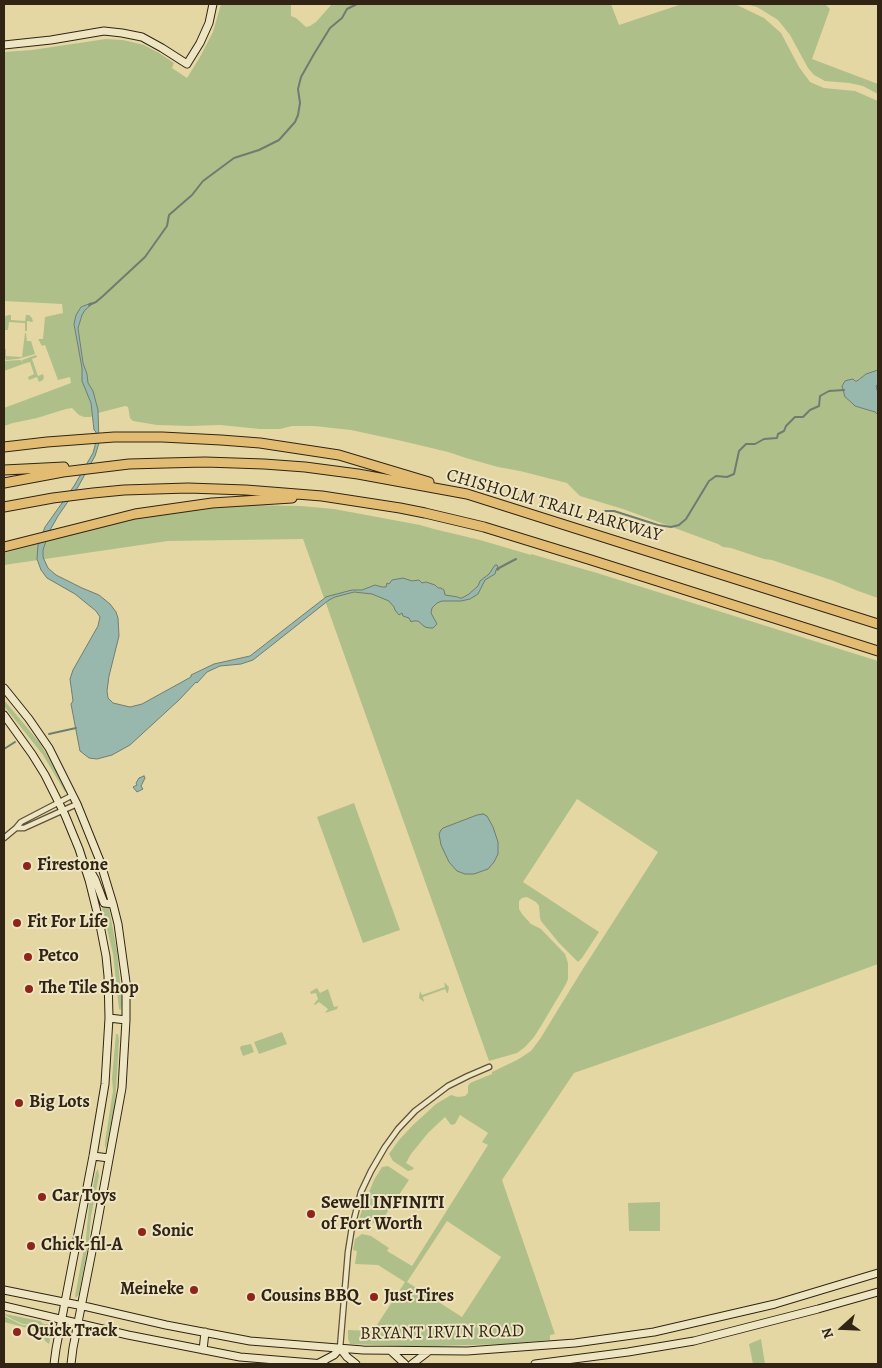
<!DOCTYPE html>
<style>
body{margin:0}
#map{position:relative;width:882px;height:1368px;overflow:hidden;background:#e5d7a3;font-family:Alegreya,serif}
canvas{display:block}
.frame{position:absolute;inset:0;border:5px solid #312415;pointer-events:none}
.north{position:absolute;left:817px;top:1303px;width:50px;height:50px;-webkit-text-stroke:4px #eee5c3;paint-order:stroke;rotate:250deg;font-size:14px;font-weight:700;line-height:20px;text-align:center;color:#312415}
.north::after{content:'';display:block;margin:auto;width:18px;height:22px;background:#312415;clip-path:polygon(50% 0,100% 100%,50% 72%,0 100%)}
</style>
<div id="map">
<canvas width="882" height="1368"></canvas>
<div class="frame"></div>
<div class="north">N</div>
</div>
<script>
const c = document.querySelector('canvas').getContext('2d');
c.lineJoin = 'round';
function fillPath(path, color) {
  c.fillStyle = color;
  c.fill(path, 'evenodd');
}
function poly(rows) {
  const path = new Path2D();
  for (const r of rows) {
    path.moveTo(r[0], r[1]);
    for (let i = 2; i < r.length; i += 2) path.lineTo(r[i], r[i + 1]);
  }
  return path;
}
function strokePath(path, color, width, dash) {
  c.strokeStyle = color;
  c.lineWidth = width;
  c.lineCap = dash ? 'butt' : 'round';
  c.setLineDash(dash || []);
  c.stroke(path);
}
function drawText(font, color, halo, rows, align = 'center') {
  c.font = font + ' Alegreya,serif';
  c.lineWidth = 4;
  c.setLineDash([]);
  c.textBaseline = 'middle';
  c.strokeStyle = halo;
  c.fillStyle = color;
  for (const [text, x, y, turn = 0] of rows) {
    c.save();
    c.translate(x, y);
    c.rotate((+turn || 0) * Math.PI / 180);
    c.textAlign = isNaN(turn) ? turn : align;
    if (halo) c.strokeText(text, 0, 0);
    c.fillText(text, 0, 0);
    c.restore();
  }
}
const green = poly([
 [221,4,291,4,291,16,296,18,306,27,310,26,316,22,332,4,611,4,619,25,682,4,735,4,764,18,781,33,799,67,810,82,824,88,855,91,878,101,878,370,866,374,857,381,855,381,853,379,848,380,845,381,842,386,845,397,851,402,855,406,875,412,878,415,878,598,858,591,834,581,772,560,764,559,731,548,723,547,718,544,623,509,580,496,567,483,520,471,498,467,466,458,448,452,402,441,351,430,314,426,292,426,280,429,260,429,220,425,190,426,157,425,133,421,130,418,128,407,125,406,98,413,96,402,88,383,87,374,83,363,78,328,82,315,85,310,91,305,91,303,81,307,76,315,74,325,82,368,82,381,89,394,91,403,92,415,91,417,84,417,79,415,72,408,66,409,37,418,13,423,4,426,4,408,71,383,70,377,58,380,45,345,42,346,38,339,43,339,45,317,63,313,62,304,4,301,4,52,32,50,106,39,123,40,144,45,159,53,174,63,172,68,187,78,200,57,213,32],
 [746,4,825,4,830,9,812,59,878,84,878,94,863,86,849,83,825,81,814,75,808,68,790,35,778,20,757,7],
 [8,315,11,315,11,320,25,321,26,315,29,315,32,318,33,322,27,321,27,331,25,331,25,323,9,322,8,330,5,330,4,317],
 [25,333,26,333,27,341,31,341,35,354,18,359,6,360,4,357,4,349,6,349,6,356,22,357],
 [36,355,37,357,32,359,38,376,43,374,44,377,43,380,39,382,37,377,29,380,28,377,34,374,30,362,23,364,22,360],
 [21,360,23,364,4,371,4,361],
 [249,505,301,506,334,509,420,525,434,529,480,540,531,555,531,554,597,573,878,661,878,964,731,1018,574,1073,502,1180,555,1334,550,1335,550,1340,505,1344,438,1346,402,1346,350,1344,348,1339,348,1330,373,1331,405,1282,378,1265,355,1264,357,1251,353,1250,355,1239,362,1234,371,1236,389,1248,387,1251,412,1266,488,1145,482,1142,488,1133,460,1115,455,1124,451,1125,445,1117,428,1133,411,1154,406,1163,414,1168,412,1170,408,1171,393,1161,389,1154,399,1140,413,1125,436,1104,451,1095,458,1097,465,1096,468,1093,468,1086,470,1083,492,1074,492,1072,517,1060,531,1051,540,1039,581,972,658,852,577,799,523,882,599,932,582,958,578,962,559,943,541,921,540,918,539,906,536,902,527,897,522,898,519,901,519,909,522,914,531,924,541,929,565,954,568,963,568,979,566,984,541,1026,534,1037,525,1047,517,1053,489,1061,303,539,168,541,4,565,4,553,108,525,162,513,207,508],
 [447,1221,501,1257,462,1317,407,1282],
 [4,700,40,743,65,786,66,791,65,792,43,755,4,706],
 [354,803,400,930,363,943,317,817],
 [101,903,109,908,117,951,122,1003,121,1009,120,1010,119,1009,113,954],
 [444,982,449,987,448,993,447,993,445,989,423,997,424,1002,419,998,420,991,422,995,445,987],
 [317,988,320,993,328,989,334,1007,338,1006,337,1009,325,1013,328,1009,319,1002,315,1005,314,1004,318,999,316,993,311,994,310,992],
 [282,1032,287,1044,259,1054,254,1042],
 [116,1034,118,1034,119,1040,115,1105,106,1148,105,1147,105,1142,113,1091,112,1078],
 [251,1044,254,1052,243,1056,240,1048,241,1046],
 [388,1166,409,1180,378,1226,372,1222,368,1227,366,1227,362,1224,359,1219,365,1202,374,1180,382,1167],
 [98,1169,99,1176,91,1216,89,1240,79,1294,76,1298,75,1296,86,1238,89,1206,96,1172],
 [660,1202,660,1231,629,1231,628,1203],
 [5,1314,40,1321,44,1324,51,1324,52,1326,23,1324,12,1319,5,1315],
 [4,1316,22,1325,51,1327,52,1329,49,1344,45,1341,43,1332,4,1322],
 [761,1339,765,1364,753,1364,749,1344]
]);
const water = poly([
 [91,303,91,305,85,310,82,315,78,328,83,363,87,374,88,383,93,391,98,410,99,443,95,456,78,487,58,516,49,532,43,550,43,557,48,568,56,575,82,588,99,595,110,604,116,612,118,618,119,636,109,676,107,691,108,698,113,703,130,707,142,704,191,677,191,675,214,664,250,656,326,597,329,596,352,590,362,590,375,585,382,587,386,587,387,583,389,584,392,580,403,578,412,581,419,580,422,583,426,582,435,585,438,588,441,588,444,590,445,595,458,597,459,598,462,598,469,594,478,586,480,581,489,574,495,565,497,565,499,570,496,570,495,574,485,580,478,594,470,599,461,601,442,601,437,603,432,608,431,613,437,624,433,628,430,628,425,627,418,621,413,621,411,622,409,618,403,616,402,613,399,615,395,610,394,607,389,601,372,594,354,592,335,597,329,600,253,660,241,664,220,666,207,672,197,683,196,682,179,700,130,745,112,755,97,759,89,758,80,751,71,704,73,701,70,679,73,670,98,626,100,617,96,611,75,594,47,578,41,570,37,559,38,545,45,527,74,486,93,453,95,446,96,432,94,430,91,403,82,381,82,368,74,324,76,315,81,307,91,303],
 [878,370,878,384,876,386,878,393,878,415,875,412,855,406,851,402,845,397,842,386,845,381,848,380,853,379,855,381,857,381,866,374,878,370],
 [144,776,145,778,141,786,143,789,137,792,133,787,137,785,136,783,139,778,144,776],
 [483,814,487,816,493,827,498,842,498,854,494,862,488,869,474,874,465,874,457,871,449,862,441,845,439,834,441,830,443,828,477,815,483,814]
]);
const stream = poly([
 [89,305,96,302,103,296,145,257,167,226,169,215,192,195,203,181,234,158,259,150,279,140,295,122,298,115,300,103,298,89,301,77,314,54,330,28,342,18,347,9,357,4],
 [594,518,605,511,614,511,658,525,671,527,679,525,686,519,709,481,716,476,727,477,734,474,739,451,746,444,755,444,764,439,777,438,778,434,784,431,786,426,795,417,803,417,810,410,819,406,820,396,829,391,844,390],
 [497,569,516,559],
 [49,734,76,728],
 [4,749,15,742]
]);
const street = poly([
 [16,828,24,828,77,804],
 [4,838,16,828,21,822,73,795],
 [340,1348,348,1252,352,1227,361,1192,371,1171,385,1147,398,1129,415,1111,448,1086,468,1076,489,1067]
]);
const secondary = poly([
 [4,45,51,40,104,31,122,33,142,37,162,48,187,64,200,43,209,23,213,4],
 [4,688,29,719,49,748,77,804,100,861,113,904,118,924,126,982,126,1020,122,1088,95,1236,73,1348,71,1364],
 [4,715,32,754,45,775,65,815,79,849,89,880,99,920,106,956,108,976,109,1018,105,1084,93,1156,56,1349,54,1364],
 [87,865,95,879,104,903,113,904],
 [109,1018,126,1020],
 [93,1156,109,1158],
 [4,1290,88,1307,166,1325,250,1341,363,1350,467,1351,575,1343,654,1332,775,1304,878,1273],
 [4,1306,128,1335,240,1357,324,1364],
 [203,1350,205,1332],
 [391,1351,405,1364],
 [317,1364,334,1355,340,1348,347,1357,356,1364],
 [412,1364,429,1351],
 [535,1364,628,1352,694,1341,818,1309,878,1292]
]);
const highway = poly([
 [4,447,47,442,114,437,162,437,221,440,260,443,339,455,429,482],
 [4,470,64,467],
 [4,483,63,472,129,464,166,463,205,462,264,464,305,467,358,474,467,494,878,624],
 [4,507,53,498,93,493,124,490,188,488,246,490,322,496,400,508,425,513,484,527,588,559,878,651],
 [4,547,135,514,212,503,292,498]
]);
const markers = [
 [27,866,5,"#8f2418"],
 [17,923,5,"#8f2418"],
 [28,957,5,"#8f2418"],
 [29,989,5,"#8f2418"],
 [19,1103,5,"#8f2418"],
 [42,1197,5,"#8f2418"],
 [311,1214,5,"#8f2418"],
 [142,1232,5,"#8f2418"],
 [31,1246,5,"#8f2418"],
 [194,1290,5,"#8f2418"],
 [251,1297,5,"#8f2418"],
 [374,1297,5,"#8f2418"],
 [17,1332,5,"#8f2418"]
];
const streetNames = [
 ["CHISHOLM TRAIL PARKWAY",554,506,16],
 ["BRYANT IRVIN ROAD",442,1333,-1]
];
const poiNames = [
 ["Firestone",37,866],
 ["Fit For Life",27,923],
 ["Petco",38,957],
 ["The Tile Shop",39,989],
 ["Big Lots",29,1103],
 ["Car Toys",52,1197],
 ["Sewell INFINITI",321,1204],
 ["of Fort Worth",321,1225],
 ["Sonic",152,1232],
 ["Chick-fil-A",41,1246],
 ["Meineke",184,1290,"right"],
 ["Cousins BBQ",261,1297],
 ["Just Tires",384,1297],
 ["Quick Track",27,1332]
];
fillPath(green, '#afbf8a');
fillPath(water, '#98b8ae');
strokePath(water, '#6f7d71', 1);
strokePath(stream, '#6f7d71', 2);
strokePath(street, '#5e5138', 7);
strokePath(secondary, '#312415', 9);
strokePath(highway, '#312415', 11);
strokePath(street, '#eee5c3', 4.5);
strokePath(secondary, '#eee5c3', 7);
strokePath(highway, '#e2bc72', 9);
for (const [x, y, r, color] of markers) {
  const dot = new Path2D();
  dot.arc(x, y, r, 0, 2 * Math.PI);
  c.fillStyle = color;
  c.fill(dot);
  strokePath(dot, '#eee5c3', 2);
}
drawText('18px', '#312415', '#eee5c3', streetNames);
drawText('bold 18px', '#312415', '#eee5c3', poiNames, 'left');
</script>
